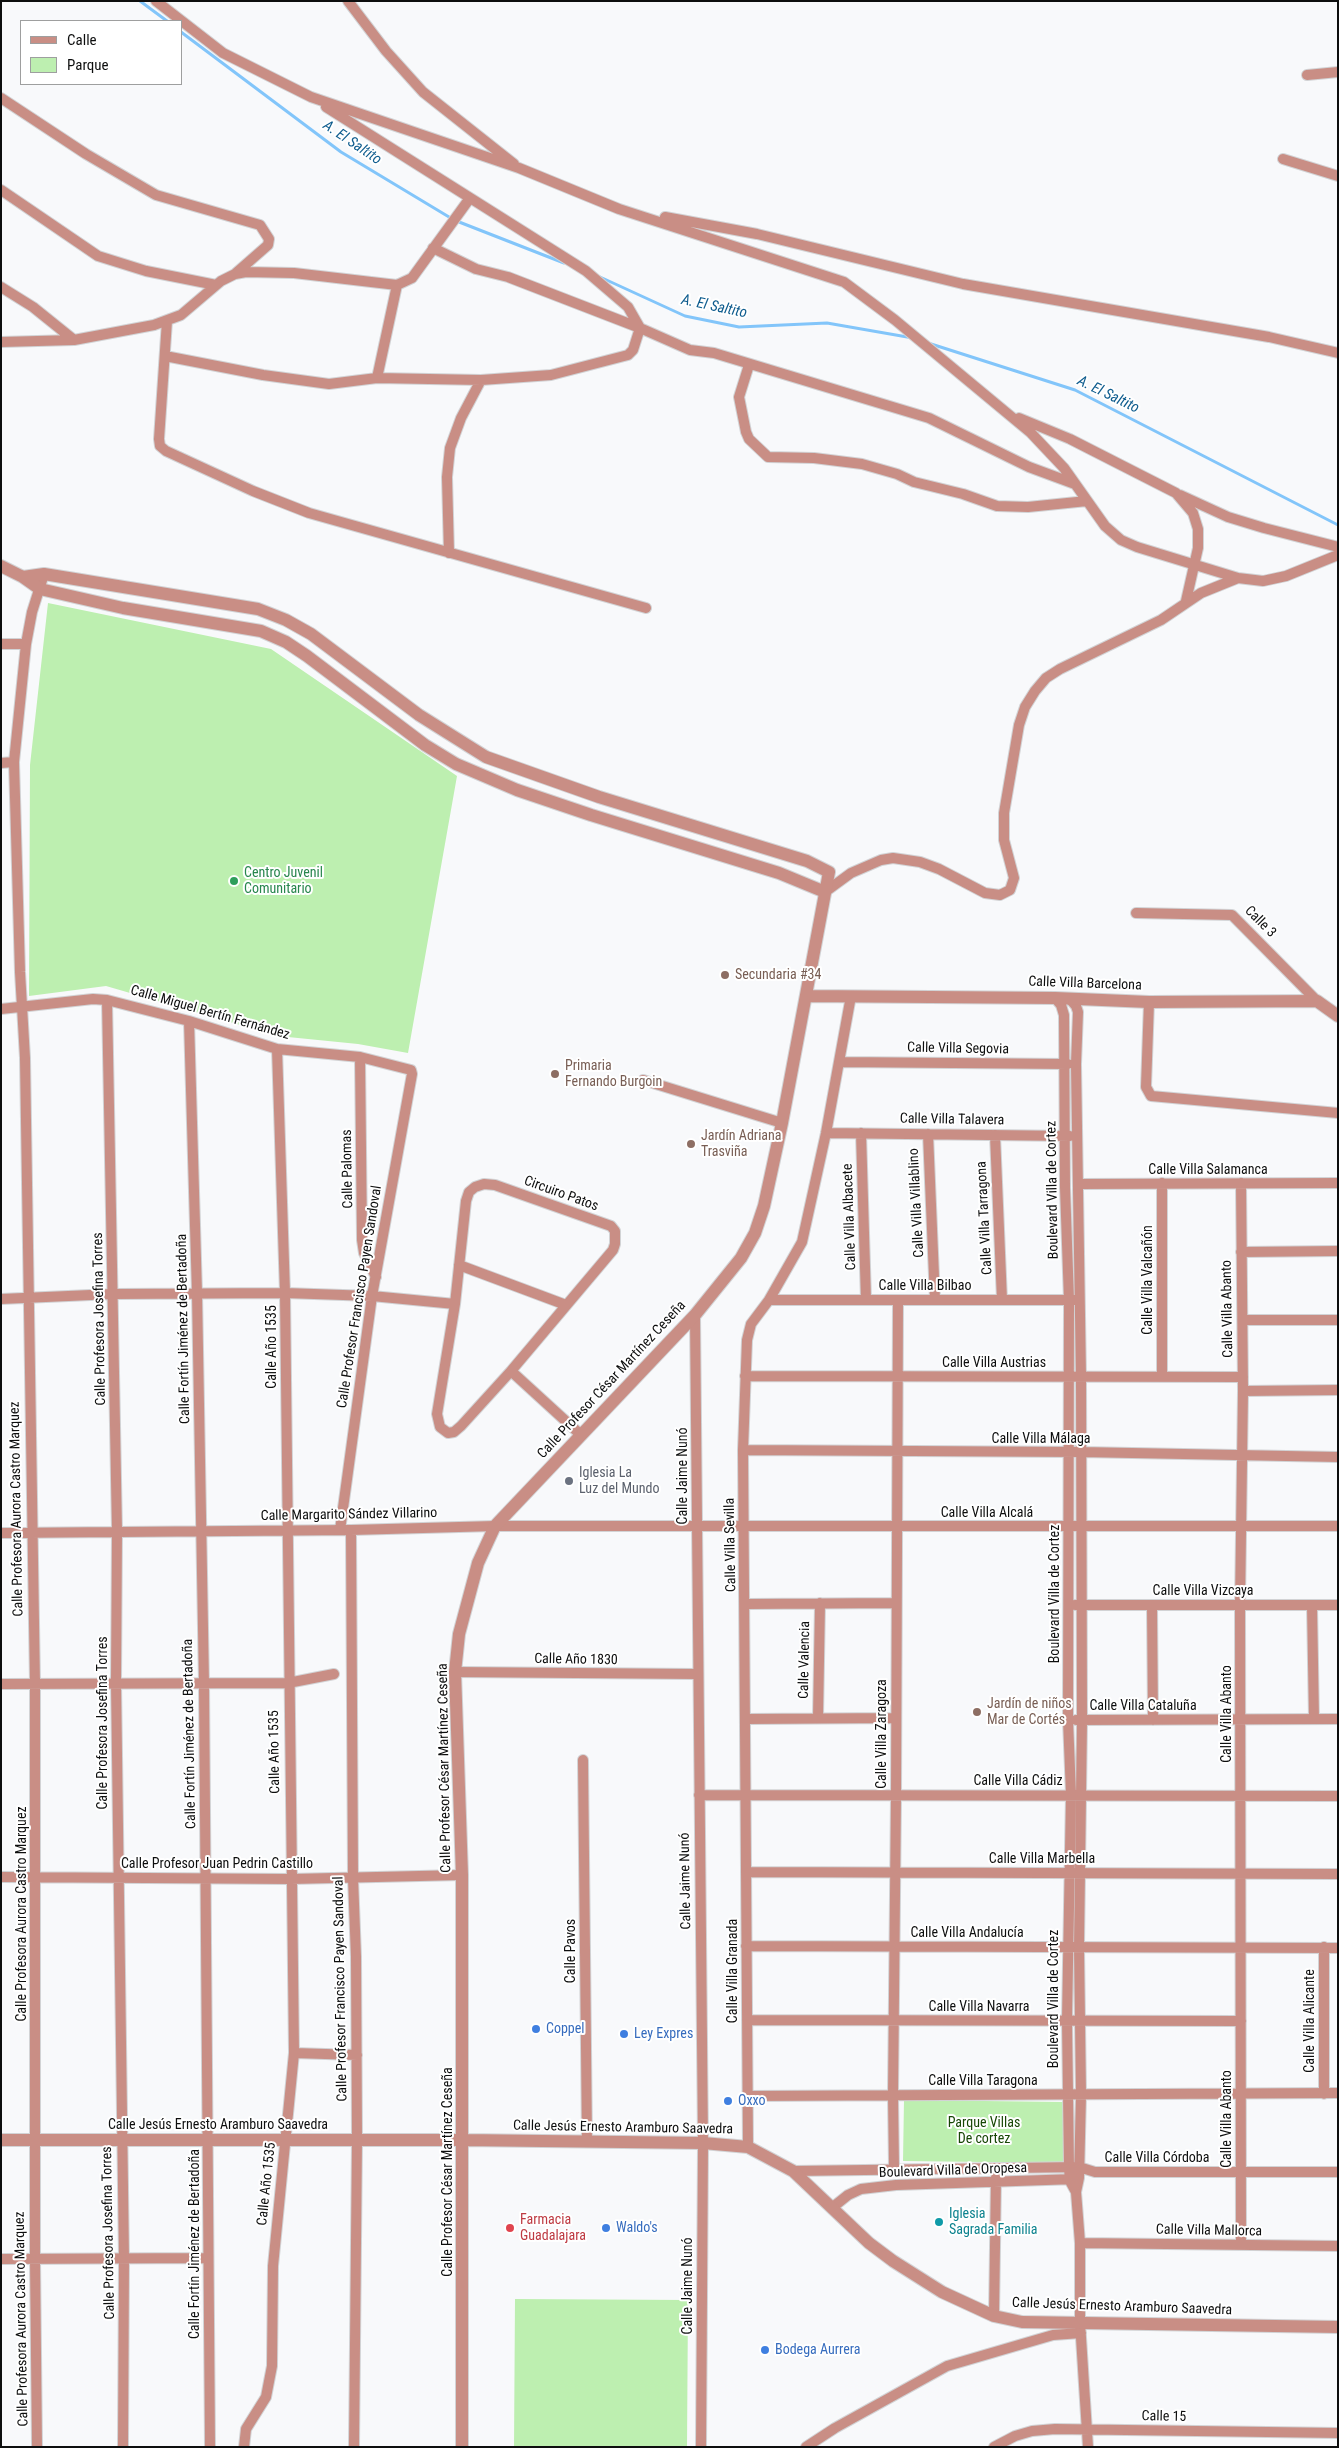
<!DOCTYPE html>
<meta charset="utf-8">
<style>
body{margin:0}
#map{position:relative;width:1339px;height:2448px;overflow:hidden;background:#f8f9fb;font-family:"Roboto Condensed",sans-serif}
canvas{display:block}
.frame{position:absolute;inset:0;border:2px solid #0d0e0e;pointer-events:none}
.legend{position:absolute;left:20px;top:20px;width:162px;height:65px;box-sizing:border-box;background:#fff;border:1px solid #9e9f9f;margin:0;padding:6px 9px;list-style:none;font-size:15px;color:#0d0e0e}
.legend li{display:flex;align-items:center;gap:10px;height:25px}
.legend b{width:25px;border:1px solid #9e9f9f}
</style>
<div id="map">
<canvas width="1339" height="2448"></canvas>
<div class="frame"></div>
<ul class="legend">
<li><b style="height:6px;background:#c98e85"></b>Calle</li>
<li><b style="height:14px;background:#bdefb0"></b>Parque</li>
</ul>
</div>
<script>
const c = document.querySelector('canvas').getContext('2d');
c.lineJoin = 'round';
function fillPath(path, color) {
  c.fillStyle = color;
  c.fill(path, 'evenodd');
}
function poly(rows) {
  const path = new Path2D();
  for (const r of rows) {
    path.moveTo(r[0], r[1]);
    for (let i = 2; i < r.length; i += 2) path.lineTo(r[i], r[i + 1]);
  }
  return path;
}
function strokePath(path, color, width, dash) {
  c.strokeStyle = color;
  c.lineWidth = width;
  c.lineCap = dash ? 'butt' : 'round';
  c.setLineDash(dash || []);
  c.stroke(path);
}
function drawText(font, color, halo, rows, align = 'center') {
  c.font = font + ' "Roboto Condensed",sans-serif';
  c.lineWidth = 4;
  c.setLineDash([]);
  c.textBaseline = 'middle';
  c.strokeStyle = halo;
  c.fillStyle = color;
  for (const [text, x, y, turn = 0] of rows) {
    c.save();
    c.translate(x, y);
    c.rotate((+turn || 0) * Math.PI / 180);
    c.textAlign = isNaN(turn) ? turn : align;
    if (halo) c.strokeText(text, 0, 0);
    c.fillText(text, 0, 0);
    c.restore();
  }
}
const green = poly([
 [48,603,271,649,457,776,408,1053,358,1044,278,1036,106,986,29,996,30,765],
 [904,2100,1065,2102,1064,2163,903,2161],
 [515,2299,688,2300,687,2447,514,2447]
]);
const stream = poly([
 [140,1,167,21],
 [181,32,341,152,454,220,564,263],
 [600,277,685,316,739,327,827,323,913,338],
 [928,343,1075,390,1338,525]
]);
const minor = poly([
 [156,1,223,53,311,97,519,168,619,209,844,282,895,320,1031,433,1064,468,1105,526,1121,540,1137,547,1238,578,1263,581,1286,576,1338,555],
 [348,1,386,51,423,92,514,164],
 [1307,75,1338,72],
 [1,98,86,154,156,195,260,225,269,239,268,245,236,273],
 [1283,159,1338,176],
 [1,190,98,256,146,271,216,285],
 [665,217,757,234,963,284,1269,337,1338,353],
 [433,248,476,269,508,277,640,328,690,350,714,353,929,418,1029,467,1075,484],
 [1,287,33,307,74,340],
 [167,321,159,439,160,446,166,451,253,491,309,513,646,608],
 [1,342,74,340,154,325,181,315,221,281,235,274,246,272,294,273,397,285,412,278,470,198],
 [165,356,263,375,329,384,377,378,481,380,551,375,628,355,633,350,640,328,628,307,586,271,326,107],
 [749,365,739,397,746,432,749,439,768,457,814,458,862,464,897,474,914,482,963,494,997,506,1028,507,1087,501],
 [377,378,397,285],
 [1019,418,1070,439,1176,493,1193,513,1198,529,1198,548,1186,601],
 [1180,495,1228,517,1264,528,1338,547],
 [449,553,447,477,450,448,461,418,481,380],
 [1,644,26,644],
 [1,763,14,762],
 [825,892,851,873,881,860,893,858,920,862,939,869,985,893,1000,895,1010,890,1014,878,1004,840,1004,813,1019,725,1025,707,1035,691,1046,678,1060,669,1161,620,1201,593,1238,578],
 [1136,913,1232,915,1317,1001],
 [1055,998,1061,1005,1064,1015,1065,1187,1069,1300,1068,1720,1071,1794,1067,2020,1069,2168,1070,2181,1076,2192],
 [1069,998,1076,1006,1078,1012,1076,1064,1081,1377,1082,1720,1079,1947,1081,2095,1079,2178,1076,2192,1080,2243,1080,2322,1088,2447],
 [107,1000,117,1531,116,1682,124,2259,123,2447],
 [1149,1002,1146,1087,1151,1096,1338,1113],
 [1,1009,93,999,107,1000,189,1021,277,1049,360,1057,411,1070,412,1074,372,1296,340,1530],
 [189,1021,197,1293,204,1684,210,2447],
 [360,1057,362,1240,364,1253,376,1277],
 [840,1062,1068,1064],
 [643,1080,782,1123],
 [826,1133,1070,1136],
 [861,1133,866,1300],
 [928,1134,935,1300],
 [995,1135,1002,1300],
 [484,1184,495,1185,611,1226,615,1231,615,1244,613,1250,511,1371,461,1426,454,1432,448,1433,440,1427,437,1414,455,1304,466,1201,469,1192,475,1187,484,1184],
 [1079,1184,1338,1183],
 [1241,1252,1338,1251],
 [459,1265,566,1305],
 [1,1299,113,1294,285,1293,372,1296,455,1304],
 [769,1300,1075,1300],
 [695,1315,703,2143,701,2447],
 [1243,1320,1338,1320],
 [511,1371,581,1435],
 [745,1376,1243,1377],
 [1162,1377,1162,1183],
 [1243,1391,1338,1390],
 [743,1450,1081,1452,1338,1457],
 [351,1530,353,1878,356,1957,357,2139,354,2447],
 [1,1533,351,1530,495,1526,1338,1526],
 [746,1604,896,1603],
 [1075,1605,1338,1605],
 [1152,1605,1153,1720],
 [1312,1605,1314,1719],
 [455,1672,697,1674],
 [1,1684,288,1683,334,1674],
 [818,1718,820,1603],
 [746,1719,896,1718],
 [1076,1720,1338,1719],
 [583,1760,587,2142],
 [699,1795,1338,1796],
 [746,1872,1338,1874],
 [1,1877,291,1879,462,1875],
 [746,1946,1338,1948],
 [1324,1947,1324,2094],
 [747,2020,1241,2021],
 [294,2053,357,2055],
 [748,2096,1338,2093],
 [748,2147,743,1450,747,1340,751,1324,769,1300,802,1242,826,1133,851,996],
 [894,2168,893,2095,896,1795,898,1300],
 [793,2171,1079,2167,1095,2172,1338,2172],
 [833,2207,848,2195,861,2189,896,2185,1076,2179],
 [1080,2243,1338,2246],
 [1241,2245,1240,1605,1243,1391,1241,1183],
 [1,2259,208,2258],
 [994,2316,996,2177],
 [37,2447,35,2259,35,1684,25,1058,20,972,14,762,26,644,32,612,44,574],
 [244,2447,246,2429,266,2397,272,2366,273,2266,294,2053,285,1293,277,1049],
 [806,2447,835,2428,947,2366,1053,2335,1081,2333],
 [994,2447,1015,2436,1032,2431,1055,2429,1338,2433]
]);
const tertiary = poly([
 [1,566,23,577,40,589,123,608,261,631,286,642,307,656,425,745,456,764,517,790,591,815,779,873,825,892],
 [23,577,44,574,258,609,286,620,311,634,419,715,486,757,599,797,807,861,829,872,782,1123,764,1206,755,1233,741,1258,695,1315,495,1526,478,1563,459,1634,455,1672,462,1875,462,2447],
 [806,996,1055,998,1149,1002,1317,1001,1338,1016],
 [1,2140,463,2140,703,2143,748,2147,793,2171,869,2243,893,2261,942,2292,994,2316,1022,2322,1338,2327]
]);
const markers = [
 [234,881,5,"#2e9e5b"],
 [725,975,5,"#8d6e63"],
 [555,1074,5,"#8d6e63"],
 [691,1144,5,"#8d6e63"],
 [569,1481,5,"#6b7280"],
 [977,1712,5,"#8d6e63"],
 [536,2029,5,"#3f7fe0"],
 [624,2034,5,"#3f7fe0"],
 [728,2101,5,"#3f7fe0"],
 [939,2222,5,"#0f9aa8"],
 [510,2228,5,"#e0444e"],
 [606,2228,5,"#3f7fe0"],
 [765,2350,5,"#3f7fe0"]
];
const leisureNames = [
 ["Centro Juvenil",244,873],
 ["Comunitario",244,889]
];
const streetNames = [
 ["Calle 3",1260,922,45],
 ["Calle Villa Barcelona",1085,984,2],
 ["Calle Miguel Bertín Fernández",210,1013,16],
 ["Calle Villa Segovia",958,1049,1],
 ["Calle Villa Talavera",952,1120,1],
 ["Calle Palomas",348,1169,-91],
 ["Calle Villa Salamanca",1208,1170],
 ["Boulevard Villa de Cortez",1053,1190,-91],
 ["Circuiro Patos",561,1194,20],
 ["Calle Villa Villablino",917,1203,-93],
 ["Calle Villa Albacete",850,1217,-92],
 ["Calle Villa Tarragona",985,1218,-93],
 ["Calle Villa Valcañón",1148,1280,-90],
 ["Calle Villa Bilbao",925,1286],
 ["Calle Profesor Francisco Payen Sandoval",360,1297,-81],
 ["Calle Villa Abanto",1228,1309,-91],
 ["Calle Profesora Josefina Torres",100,1319,-91],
 ["Calle Fortín Jiménez de Bertadoña",184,1329,-91],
 ["Calle Año 1535",272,1347,-90],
 ["Calle Villa Austrias",994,1363],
 ["Calle Profesor César Martínez Ceseña",612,1380,-47],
 ["Calle Villa Málaga",1041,1439],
 ["Calle Jaime Nunó",683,1476,-90],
 ["Calle Profesora Aurora Castro Marquez",17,1509,-91],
 ["Calle Villa Alcalá",987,1513],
 ["Calle Margarito Sández Villarino",349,1515,-1],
 ["Calle Villa Sevilla",731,1545,-91],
 ["Calle Villa Vizcaya",1203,1591],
 ["Boulevard Villa de Cortez",1055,1594,-90],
 ["Calle Año 1830",576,1660,1],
 ["Calle Valencia",805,1660,-89],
 ["Calle Villa Cataluña",1143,1706],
 ["Calle Villa Abanto",1227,1714,-90],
 ["Calle Profesora Josefina Torres",103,1723,-90],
 ["Calle Fortín Jiménez de Bertadoña",190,1734,-91],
 ["Calle Villa Zaragoza",882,1734,-90],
 ["Calle Año 1535",275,1752,-91],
 ["Calle Profesor César Martínez Ceseña",445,1768,-91],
 ["Calle Villa Cádiz",1018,1781],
 ["Calle Villa Marbella",1042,1859],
 ["Calle Profesor Juan Pedrin Castillo",217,1864],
 ["Calle Jaime Nunó",686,1881,-91],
 ["Calle Profesora Aurora Castro Marquez",22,1914,-90],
 ["Calle Villa Andalucía",967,1933],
 ["Calle Pavos",571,1951,-90],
 ["Calle Villa Granada",733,1971,-90],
 ["Calle Profesor Francisco Payen Sandoval",341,1989,-91],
 ["Boulevard Villa de Cortez",1054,1999,-90],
 ["Calle Villa Navarra",979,2007],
 ["Calle Villa Alicante",1310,2021,-90],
 ["Calle Villa Taragona",983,2081],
 ["Calle Villa Abanto",1227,2119,-90],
 ["Calle Jesús Ernesto Aramburo Saavedra",218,2125],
 ["Calle Jesús Ernesto Aramburo Saavedra",623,2128,1],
 ["Calle Villa Córdoba",1157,2158],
 ["Boulevard Villa de Oropesa",953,2171,-2],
 ["Calle Profesor César Martínez Ceseña",448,2172,-90],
 ["Calle Año 1535",267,2184,-84],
 ["Calle Villa Mallorca",1209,2231,1],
 ["Calle Profesora Josefina Torres",109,2233,-91],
 ["Calle Fortín Jiménez de Bertadoña",195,2244,-90],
 ["Calle Jaime Nunó",688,2286,-90],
 ["Calle Jesús Ernesto Aramburo Saavedra",1122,2307,2],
 ["Calle Profesora Aurora Castro Marquez",22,2319,-91],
 ["Calle 15",1164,2417,1]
];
const educationNames = [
 ["Secundaria #34",735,975],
 ["Primaria",565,1066],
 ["Fernando Burgoin",565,1082],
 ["Jardín Adriana",701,1136],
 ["Trasviña",701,1152],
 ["Jardín de niños",987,1704],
 ["Mar de Cortés",987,1720]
];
const worshipNames = [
 ["Iglesia La",579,1473],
 ["Luz del Mundo",579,1489]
];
const shopNames = [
 ["Coppel",546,2029],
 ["Ley Expres",634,2034],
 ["Oxxo",738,2101],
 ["Waldo's",616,2228],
 ["Bodega Aurrera",775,2350]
];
const parkNames = [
 ["Parque Villas",984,2123],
 ["De cortez",984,2139]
];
const cultureNames = [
 ["Iglesia",949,2214],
 ["Sagrada Familia",949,2230]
];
const healthNames = [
 ["Farmacia",520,2220],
 ["Guadalajara",520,2236]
];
const waterNames = [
 ["A. El Saltito",352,143,34],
 ["A. El Saltito",714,307,12],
 ["A. El Saltito",1108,395,26]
];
fillPath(green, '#bdefb0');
strokePath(stream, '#82c5fa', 3);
strokePath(minor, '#d2d3d5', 12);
strokePath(tertiary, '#d2d3d5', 14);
strokePath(minor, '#c98e85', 10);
strokePath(tertiary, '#c98e85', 12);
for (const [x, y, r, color] of markers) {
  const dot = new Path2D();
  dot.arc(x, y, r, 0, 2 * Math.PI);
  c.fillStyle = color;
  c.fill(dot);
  strokePath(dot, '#fff', 2);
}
drawText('14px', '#27864d', '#fff', leisureNames, 'left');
drawText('14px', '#0d0e0e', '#fff', streetNames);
drawText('14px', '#785e54', '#fff', educationNames, 'left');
drawText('14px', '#5b616d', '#fff', worshipNames, 'left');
drawText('14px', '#366cbe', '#fff', shopNames, 'left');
drawText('14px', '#174705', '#fff', parkNames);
drawText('14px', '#0d838f', '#fff', cultureNames, 'left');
drawText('14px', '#be3a42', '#fff', healthNames, 'left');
drawText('italic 15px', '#0e5c8e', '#fff', waterNames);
</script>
